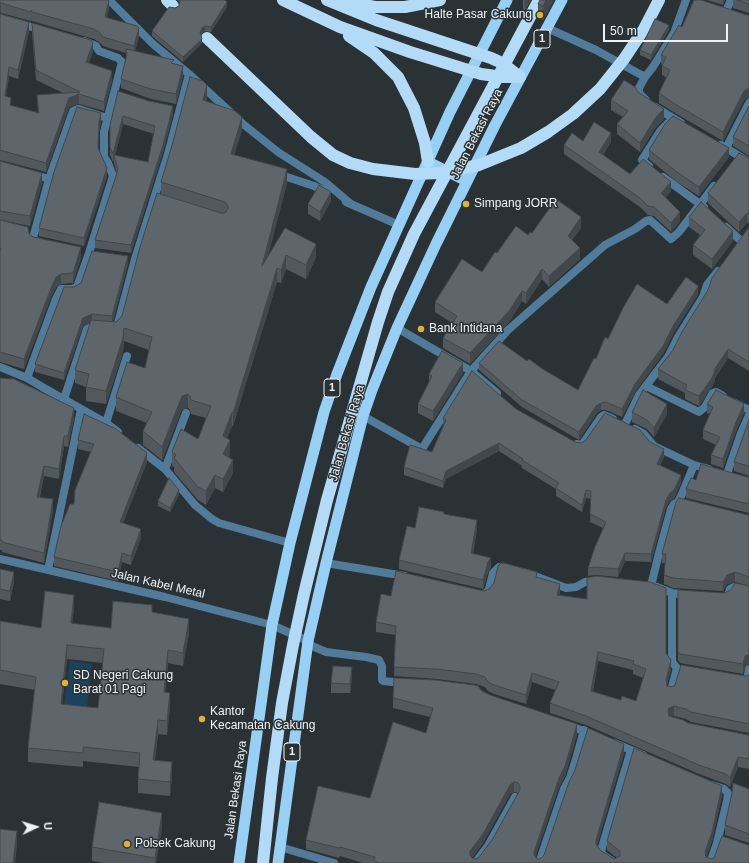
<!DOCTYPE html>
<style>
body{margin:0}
#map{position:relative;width:749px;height:863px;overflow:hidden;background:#2b3236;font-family:Arial,sans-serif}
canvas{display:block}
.north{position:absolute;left:16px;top:807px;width:40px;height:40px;-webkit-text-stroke:3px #2b3236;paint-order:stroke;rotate:86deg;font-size:11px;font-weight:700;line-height:16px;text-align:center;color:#eef2f5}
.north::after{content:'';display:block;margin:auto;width:14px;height:18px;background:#eef2f5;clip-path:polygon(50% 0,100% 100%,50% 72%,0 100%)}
.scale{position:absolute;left:603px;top:24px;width:125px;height:18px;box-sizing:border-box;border:2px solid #eef2f5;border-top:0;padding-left:5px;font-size:12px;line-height:14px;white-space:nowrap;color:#eef2f5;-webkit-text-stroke:3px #2b3236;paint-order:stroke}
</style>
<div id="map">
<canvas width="749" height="863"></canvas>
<div class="north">U</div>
<div class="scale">50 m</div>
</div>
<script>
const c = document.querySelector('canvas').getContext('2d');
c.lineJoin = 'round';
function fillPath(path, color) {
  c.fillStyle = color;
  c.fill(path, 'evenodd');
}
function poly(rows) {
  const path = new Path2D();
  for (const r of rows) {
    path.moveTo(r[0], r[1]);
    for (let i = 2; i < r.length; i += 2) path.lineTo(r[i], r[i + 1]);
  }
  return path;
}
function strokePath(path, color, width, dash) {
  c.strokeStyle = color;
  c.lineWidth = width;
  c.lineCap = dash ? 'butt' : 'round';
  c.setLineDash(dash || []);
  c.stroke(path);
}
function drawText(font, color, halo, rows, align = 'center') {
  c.font = font + ' Arial,sans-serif';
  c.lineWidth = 3;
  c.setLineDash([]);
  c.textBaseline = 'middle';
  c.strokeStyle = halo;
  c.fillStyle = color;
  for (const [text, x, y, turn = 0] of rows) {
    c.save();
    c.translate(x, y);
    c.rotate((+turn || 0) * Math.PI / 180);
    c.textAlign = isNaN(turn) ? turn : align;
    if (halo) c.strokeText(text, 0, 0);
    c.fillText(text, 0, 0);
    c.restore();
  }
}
const green = poly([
 [70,661,92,664,86,717,63,715]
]);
const minor = poly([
 [109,0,153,44,189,74,243,124,278,152,325,182,351,204],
 [726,11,731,0],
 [0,18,42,30],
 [547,28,596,50,645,77,639,88,639,93,646,100],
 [645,77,653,67,674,33,686,0],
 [655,107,681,123],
 [721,145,749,162],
 [726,148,749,103],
 [649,166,642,160,661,130,668,123],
 [32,174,49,179,33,238,34,241,40,242],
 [287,177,314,186,327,192],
 [663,177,704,207],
 [49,179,73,111,78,109,82,110,107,118],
 [346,202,399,225],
 [726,227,740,240],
 [117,327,135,259,168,154,189,74],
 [397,328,471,371,497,393],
 [0,367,27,378,44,388,106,423,118,432],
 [27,378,56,299,61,289,72,289,77,287,89,253,113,176,108,163,104,157,104,132,122,62,118,58,99,51,96,46,84,41],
 [646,386,699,412,705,407,713,393,716,392,723,396],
 [64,399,87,329,92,327,99,328],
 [735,403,749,410],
 [363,416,422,449,471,371,508,330,605,245,635,229,646,221,650,220,671,239,679,232,714,186],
 [106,423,127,356],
 [625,424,639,395,668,357,678,337,703,297,707,285,718,271],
 [635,429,644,434,654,446,694,465,709,469],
 [577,444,581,445,584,442,601,417,604,415,613,419],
 [138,448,165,469,195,505,212,519,219,523,290,543],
 [165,469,186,413],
 [727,474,741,433,749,415],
 [0,559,165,597,272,625,308,641,312,646,326,652,366,657,379,660,382,666,382,680,383,681,403,683],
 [326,563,405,576],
 [48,570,81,409],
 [527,573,566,588,576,587,585,582,598,580],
 [651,586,659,553,671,509,674,504,678,502,682,494,694,465],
 [657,587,672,593,688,595],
 [483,594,485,595,489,589,493,573,499,567,507,568],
 [722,597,724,597,728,595,730,589,734,587,749,591],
 [741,679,747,680,749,669],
 [671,691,677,668,672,662,672,593],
 [568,725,596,736],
 [614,743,643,755],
 [280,847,334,863],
 [475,863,488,846,515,797],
 [539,863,564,789,570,778,576,759,584,730],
 [615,863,603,855,601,851,631,750],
 [710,863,717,843,727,801,728,793,724,789,712,785]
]);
const trunk = poly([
 [428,162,467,181],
 [239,863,272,625,290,543,324,412,337,374,371,287,450,112,507,0],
 [278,863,308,641,326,563,363,416,372,390,397,328,436,244,495,125,562,0]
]);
const motorway = poly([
 [167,0,173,6],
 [283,0,340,27,410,52,481,74,503,77,520,77],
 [327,0,376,20,491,58,502,63,520,77],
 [340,0,375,7,405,7,440,0],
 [349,36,374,53,398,77,414,108,425,143,428,162]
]);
const motorwayBridge = poly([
 [207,38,311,137,333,155,350,163,373,169,415,174,440,173,479,165,521,148,548,132,573,114,600,89,624,59,644,29,659,0],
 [263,863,272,778,282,703,293,645,304,594,327,500,378,322,388,292,414,234,539,0]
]);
const wall = poly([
 [0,0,109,8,107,18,139,37,135,51,174,64,183,76,176,104,151,99,121,88,121,79,126,57,126,53,103,46,99,42,94,39,32,21,31,20,31,21,1,13,0,13],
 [178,0,225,0,227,7,211,32,205,31,202,33,201,35,202,43,183,62,152,36,152,31,175,8,179,6,179,3],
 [523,0,531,0,525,11,523,10],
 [554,0,543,20,538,18,538,4],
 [707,0,725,0,723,5],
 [733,0,749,0,749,13,733,8],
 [0,14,29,32,18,79,9,76,6,96,11,106,38,113,37,95,63,93,36,80,32,33,32,23,93,52,89,63,112,81,104,111,79,104,69,107,46,172,0,160],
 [747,15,744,100,723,141,675,113,659,103,659,93,667,78,662,75,662,65,661,64,661,55,682,27],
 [669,30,651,60,640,55,640,50],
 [118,91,173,114,163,152,131,253,95,248,95,240,117,174,114,163,114,160,113,162,110,155,110,125],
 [123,124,154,134,148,162,115,156],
 [638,92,664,119,656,127,640,152,617,134,617,124,623,117,611,110,611,100],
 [207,98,206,101,242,130,234,155,287,183,268,256,285,228,316,257,306,279,286,269,281,283,277,282,233,426,232,426,227,438,230,453,229,457,233,473,223,492,215,488,206,505,198,500,174,472,174,467,172,466,172,452,198,439,206,418,191,414,190,410,188,408,182,409,162,460,143,445,143,431,147,423,116,411,116,397,145,368,149,350,124,341,123,352,106,404,86,401,86,387,75,383,75,370,91,322,83,326,64,380,35,372,35,364,74,287,128,264,113,321,116,322,122,316,161,194,161,182],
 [749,106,749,156,733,146,733,137],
 [101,122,99,132,98,148,107,176,84,246,39,236,39,228],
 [583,141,611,142,603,155,630,174,671,191,665,198,680,221,671,232,654,216,648,215,640,207,564,154,564,145],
 [649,150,729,157,699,196,677,182,649,159],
 [749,158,749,223,747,223,739,232,708,203,708,193],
 [0,161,42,183,30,226,0,220],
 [331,201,320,221,308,214,308,204],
 [689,217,733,241,712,269,693,255,693,245,700,235,689,227],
 [0,220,29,234,33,237,81,257,73,283,61,284,56,287,51,297,24,369,0,362],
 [749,227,749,371,728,358,715,378,715,380,712,387,699,406,685,399,685,393,658,379,658,369,673,350],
 [581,228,572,240,580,259,549,287,542,279,526,304,522,301,509,322,470,364,443,348,443,338,452,323,435,312,435,302,482,272,497,253,528,235],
 [698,294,673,334,663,354,635,392,622,417,606,410,601,410,596,414,579,440,522,407,479,370,479,363,527,361,578,390,608,339,667,304],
 [463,373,433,421,418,413,418,404,429,383,429,374],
 [0,380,74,418,68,447,64,446,59,479,44,476,40,497,53,510,44,563,2,552,2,550,0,550],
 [707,404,744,413,736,431,723,468,711,464,711,455,716,445,703,439,703,430,710,414,707,413],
 [516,409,575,442,581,443,650,442,664,457,660,465,681,483,674,498,670,501,666,507,651,562,625,561,618,577,596,575,588,576,588,568,603,528,590,522,591,499,586,498,582,512,556,496,556,489,522,468,522,466,499,451,446,479,443,488,404,475,404,467,432,452,443,426,443,418],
 [632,412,667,414,654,437,647,429,632,422],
 [84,414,147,462,123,523,141,538,131,565,122,562,118,581,54,566,54,557,74,504,91,452,78,449,78,440],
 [749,420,749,476,734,471,734,462],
 [747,477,749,477,749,513,686,498,686,489,696,480],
 [179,495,170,512,158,506,158,501],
 [444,514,477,529,473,554,491,567,488,572,483,589,399,569,399,560,415,528],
 [748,515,749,515,749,586,735,582,727,584,723,591,673,588,664,584,664,575,665,563,662,563,662,554],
 [0,569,14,582,10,601,0,599],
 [537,577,560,593,559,595,666,653,671,669,667,684,667,686,672,687,746,676,749,675,749,733,691,722,686,719,674,716,671,716,688,723,748,735,749,735,749,769,738,767,730,787,726,784,699,774,586,725,550,713,550,703,555,690,532,682,526,704,494,694,488,691,485,687,476,684,437,679,394,676,396,635,376,632,376,622,391,596,484,591],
 [598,661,633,670,633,674,643,678,636,701,621,700,593,692],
 [749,586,749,664,745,666,743,674,680,663,678,660,678,590,724,593],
 [74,608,72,624,111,628,152,612,189,633,183,666,168,663,165,693,170,707,167,735,158,734,155,760,172,775,170,796,138,793,138,779,139,767,83,761,83,767,28,762,28,748,35,690,0,684,0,621,41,628],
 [67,659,103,663,98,708,62,704],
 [352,677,350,693,331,693,331,683],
 [482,691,577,734,565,776,559,787,535,857,537,859,540,859,544,855,624,753,597,845,600,850,614,859,617,858,607,850,607,841,722,795,712,841,706,857,711,859,748,845,749,863,363,863,340,856,339,858,306,849,306,840,370,798,426,733,430,717,393,708,393,698],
 [514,792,518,793,492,840,479,857,477,859,472,858,483,843,510,794],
 [749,789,749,843,725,835,725,825],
 [162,827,156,863,104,863,92,861,92,847]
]);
const shadedWall = poly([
 [109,0,109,8,105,26,105,17],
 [525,0,531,0,525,11],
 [546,0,554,0,543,20,543,6],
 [723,0,725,0,723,5],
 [227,2,227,7,211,32,211,27],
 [1,3,1,13,0,13,0,4],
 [29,22,29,32,18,79,18,70],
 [669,25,669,30,651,60,651,55],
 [205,26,205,31,202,33,200,37,200,32,202,28],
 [139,28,139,37,134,55,134,46],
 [202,39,202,43,183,62,183,57],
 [93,43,93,52,86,71,86,62],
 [183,66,183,76,176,104,176,94],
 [9,67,9,76,5,105,5,96],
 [112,71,112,81,104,111,104,102],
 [207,85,207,98,203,113,203,100],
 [749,88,749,98,744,100,723,141,723,132,744,91],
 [79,94,79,104,69,107,46,172,46,163,69,98],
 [173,106,173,114,163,152,131,253,131,245],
 [664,109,664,119,656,127,640,152,640,143,656,117],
 [101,113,101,122,99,132,99,123],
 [123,116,123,124,115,157,114,155,113,162,113,154],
 [242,117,242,130,231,167,231,154],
 [611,133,611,142,599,161,599,152],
 [729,148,729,157,699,196,699,187],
 [107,168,107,176,84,246,84,238],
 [287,169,287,183,262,279,262,266],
 [42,173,42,183,30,226,30,216],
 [671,182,671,191,661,203,661,193],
 [331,192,331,201,320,221,320,212],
 [680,212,680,221,671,232,671,223],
 [747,213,747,223,739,232,739,222],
 [581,217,581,228,568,246,568,236],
 [733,231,733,241,712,269,712,259],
 [316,244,316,257,306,279,306,265],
 [81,247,81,257,73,283,73,273],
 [580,248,580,259,549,287,549,276],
 [286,255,286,269,281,283,281,270],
 [128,256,128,264,112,324,112,316],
 [277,268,277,282,233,426,233,413],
 [542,269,542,279,526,304,526,293],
 [61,274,61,284,56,287,51,297,24,369,24,359,51,288,56,277],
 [698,286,698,295,673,334,663,354,635,392,622,417,622,409,635,384,673,326],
 [522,291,522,301,509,322,470,364,470,353],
 [92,314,92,322,83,326,64,380,64,373,83,318],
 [124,328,123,352,106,404,106,391],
 [728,349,728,358,715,378,715,380,712,387,699,406,699,396,714,370],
 [463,363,463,373,433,421,433,411],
 [188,394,188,408,182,409,162,460,162,447,182,396],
 [601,403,601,410,596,414,579,440,579,432,596,406],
 [667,404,667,414,654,437,654,428],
 [744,404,744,413,736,431,723,468,723,459,736,422],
 [74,408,74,418,68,447,68,436],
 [232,412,232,426,223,449,223,436],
 [64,436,64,446,59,479,59,469],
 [230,440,230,453,223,467,223,454],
 [499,443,499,451,446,479,443,488,443,481,446,471],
 [664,449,664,457,657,472,657,464],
 [147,453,147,462,120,531,120,522],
 [233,460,233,473,223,492,223,479],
 [44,466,44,476,37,507,37,497],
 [215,475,215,488,206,505,206,491],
 [681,475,681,483,674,498,670,501,666,507,651,562,651,554,666,500],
 [179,490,179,495,170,512,170,508],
 [586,490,586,498,582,512,582,505],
 [53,499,53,510,44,563,44,553],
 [477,520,477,529,471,562,471,553],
 [141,529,141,538,131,565,131,556],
 [122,553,122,562,118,581,118,572],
 [625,553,625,561,618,577,618,569],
 [491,558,491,567,488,572,483,589,483,580,488,562],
 [14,572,14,582,10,601,10,591],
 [735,572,735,582,727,584,723,591,723,582,727,575],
 [560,584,560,593,557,604,557,595],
 [74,595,74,608,71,637,71,623],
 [189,619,189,633,183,666,183,653],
 [67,645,67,659,61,717,61,704],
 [168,650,168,663,164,706,164,692],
 [598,652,598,661,591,701,591,691],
 [749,655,749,664,745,666,743,674,743,664,745,656],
 [671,660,671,669,666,690,666,680],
 [352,667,352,677,350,693,350,684],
 [532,673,532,682,526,704,526,695],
 [170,693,170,707,167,735,167,721],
 [674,706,674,716,669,717,668,711,669,708],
 [158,720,158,734,153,773,153,760],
 [577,724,577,734,565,776,559,787,534,861,534,852],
 [624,744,624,753,596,849,596,840],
 [738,757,738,767,730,787,730,778],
 [172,762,172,775,170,796,170,782],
 [514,782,514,792,510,794,483,843,470,860,470,851,510,785],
 [722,786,722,795,712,841,705,861,705,852],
 [162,813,162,827,156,863,155,863,155,858],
 [17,831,17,846,15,863,13,863]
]);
const building = poly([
 [0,0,109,0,105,17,137,26,139,28,134,46,103,37,99,32,94,29,32,12,31,10,31,12,1,3,0,4,0,0],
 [180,0,225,0,227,2,211,27,205,26,202,28,200,32,202,39,183,57,152,31,169,7,175,8,179,6,180,0],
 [540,0,546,0,543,6,538,4,540,0],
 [694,0,701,0,747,15,749,15,749,88,744,91,723,132,675,104,659,93,670,70,662,66,666,57,661,55,679,25,682,27,694,0],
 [737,0,749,0,749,4,737,0],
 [0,14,29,22,18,70,9,67,5,96,11,98,10,105,39,113,37,95,80,92,36,70,32,23,91,40,93,43,86,62,112,71,104,102,79,94,69,98,46,163,0,150,0,14],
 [655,19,669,25,651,55,640,50,655,19],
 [126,49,174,60,171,63,183,66,176,94,151,89,121,79,127,54,126,49],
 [190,77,203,81,207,85,203,100,235,111,242,117,231,154,287,169,262,266,285,228,316,244,306,265,286,255,281,270,277,268,233,413,232,412,223,436,230,440,223,454,233,460,223,479,215,475,206,491,198,487,174,458,176,455,172,452,181,429,198,439,211,406,191,400,190,396,188,394,182,396,162,447,143,431,152,412,116,397,127,362,145,368,152,337,124,328,123,338,106,391,86,387,89,374,75,370,91,320,116,322,122,316,140,247,157,193,221,213,225,213,228,209,228,206,225,202,161,182,173,142,190,77],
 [624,80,635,87,638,92,664,109,656,117,640,143,617,124,628,111,611,100,624,80],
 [118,91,149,101,173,106,163,145,131,245,95,240,118,170,114,155,148,162,155,126,123,116,113,154,110,147,110,125,118,91],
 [749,106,749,146,733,137,749,106],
 [77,107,101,113,99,123,98,148,107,168,84,238,39,228,54,172,77,107],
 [673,116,729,148,699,187,677,172,649,150,665,124,673,116],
 [594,122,611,133,599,152,630,174,643,159,671,182,661,193,680,212,671,223,654,207,648,206,640,198,564,145,572,133,583,141,594,122],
 [739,153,749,158,749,214,747,213,739,222,708,193,739,153],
 [0,161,42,173,30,216,0,211,0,161],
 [319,185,331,192,320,212,308,204,319,185],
 [556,199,581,217,568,236,580,248,549,276,542,269,526,293,522,291,509,311,470,353,443,338,457,316,435,302,462,259,482,272,495,252,497,253,516,226,528,235,530,232,532,233,556,199],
 [701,202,733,231,712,259,693,245,705,230,689,217,701,202],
 [0,220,28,227,29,234,33,237,81,247,73,273,61,274,56,277,51,288,24,359,0,352,0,252,1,248,0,248,0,220],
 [749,227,749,362,728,349,714,370,715,371,712,378,699,396,685,390,687,385,658,369,673,350,683,330,708,290,712,278,749,227],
 [92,251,128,256,112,316,92,314,83,318,64,373,35,364,64,287,74,287,81,283,92,251],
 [686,277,698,286,698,287,673,326,663,346,635,384,622,409,606,402,601,403,596,406,579,432,522,400,479,363,499,341,527,361,529,359,541,368,578,390,594,358,596,359,605,337,608,339,623,308,637,284,667,304,686,277],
 [442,351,463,363,433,411,418,404,432,376,429,374,442,351],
 [472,371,516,409,575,442,581,443,585,441,605,413,640,430,650,442,664,449,657,464,681,475,674,490,670,493,666,500,651,554,625,553,618,569,596,567,588,568,595,547,606,522,590,514,591,491,586,490,582,505,556,488,559,483,522,460,523,459,499,443,446,471,443,481,404,467,410,445,432,452,446,420,443,418,472,371],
 [0,378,14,379,74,408,68,436,64,436,59,469,44,466,37,497,53,499,44,553,2,542,2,540,0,540,0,378],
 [643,390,667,404,654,428,647,420,632,412,643,390],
 [716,390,744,404,736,422,723,459,711,455,720,437,703,430,713,407,707,404,716,390],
 [84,414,116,429,147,453,120,522,141,529,131,556,122,553,118,572,54,557,61,526,70,504,74,504,75,490,94,444,78,440,84,414],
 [749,420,749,466,734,462,749,420],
 [701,464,747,477,749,477,749,504,686,489,691,478,696,480,701,464],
 [169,478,179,490,170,508,158,501,169,478],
 [679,498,748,515,749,515,749,577,735,572,727,575,723,582,673,578,664,575,666,554,662,554,676,502,679,498],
 [419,507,444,512,444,514,477,520,471,553,491,558,488,562,483,580,399,560,407,526,415,528,419,507],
 [501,563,504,563,533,571,537,572,536,577,560,584,557,595,587,599,587,578,596,576,650,582,666,588,666,653,671,660,666,680,667,686,672,687,675,685,681,665,746,676,749,675,749,724,691,712,686,709,674,706,669,708,668,711,669,716,683,720,688,723,748,735,749,735,749,759,738,757,730,778,726,774,699,765,586,716,550,703,559,682,532,673,526,695,494,685,488,682,485,677,476,674,437,669,394,667,396,626,376,622,381,594,391,596,396,571,484,591,489,589,494,583,498,566,501,563],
 [598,652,634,661,633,664,646,669,636,701,622,696,621,700,591,691,598,652],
 [0,569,14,572,10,591,0,589,0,569],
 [735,583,749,586,749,655,745,656,743,664,680,654,678,651,678,590,724,593,731,590,735,583],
 [45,591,74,595,71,623,111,628,113,601,152,605,152,612,189,619,183,653,168,650,164,692,170,693,167,721,158,720,153,760,172,762,170,782,138,779,140,753,83,747,83,753,28,748,36,677,0,670,0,621,41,628,45,591],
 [67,645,104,649,98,708,61,704,67,645],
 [333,666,352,667,350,684,331,683,333,666],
 [394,678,435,680,474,685,478,686,482,691,490,695,577,724,565,766,559,778,534,852,534,855,537,859,540,859,544,855,569,782,575,770,588,728,624,744,596,840,596,844,600,850,614,859,620,856,620,851,607,841,634,748,722,786,712,832,705,852,706,857,711,859,714,858,722,836,748,845,749,845,749,863,380,863,374,861,375,857,340,847,339,848,306,840,318,786,370,798,393,722,426,733,433,708,393,698,394,678],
 [514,782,518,783,520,787,520,790,492,840,479,857,477,859,472,858,470,855,470,851,483,834,510,785,514,782],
 [733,783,749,789,749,834,725,825,732,793,733,783],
 [99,802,162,813,155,858,92,847,99,802],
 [0,829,17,831,13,863,0,863,0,829]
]);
const markers = [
 [540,15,4,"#dcb233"],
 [466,204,4,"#dcb233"],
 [421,329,4,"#dcb233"],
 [65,683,4,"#dcb233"],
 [202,719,4,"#dcb233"],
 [127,844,4,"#dcb233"]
];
const shields = [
 [542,39,16],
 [332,388,16],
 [292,752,16]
];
const shieldNames = [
 ["1",542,39],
 ["1",332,388],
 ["1",292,752]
];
const poiNames = [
 ["Halte Pasar Cakung",532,15,"right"],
 ["Simpang JORR",474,204],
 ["Bank Intidana",429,329],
 ["SD Negeri Cakung",73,676],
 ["Barat 01 Pagi",73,690],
 ["Kantor",210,712],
 ["Kecamatan Cakung",210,726],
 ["Polsek Cakung",135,844]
];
const streetNames = [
 ["Jalan Bekasi Raya",477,134,-63],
 ["Jalan Bekasi Raya",347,433,-74],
 ["Jalan Kabel Metal",158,584,13],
 ["Jalan Bekasi Raya",236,790,-82]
];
fillPath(green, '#1d435c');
strokePath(minor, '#517b98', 8);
strokePath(trunk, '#98cff5', 11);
strokePath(motorway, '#b3dbf8', 12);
strokePath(motorwayBridge, '#b3dbf8', 12);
fillPath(wall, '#52585c');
fillPath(shadedWall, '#42474b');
fillPath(building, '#5f666b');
strokePath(building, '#42474b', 1);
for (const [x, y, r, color] of markers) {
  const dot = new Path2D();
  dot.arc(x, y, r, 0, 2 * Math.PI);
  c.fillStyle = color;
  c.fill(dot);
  strokePath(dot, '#2b3236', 1.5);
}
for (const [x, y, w] of shields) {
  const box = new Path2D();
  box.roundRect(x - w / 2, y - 9, w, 18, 3);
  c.fillStyle = '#2b3236';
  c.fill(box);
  strokePath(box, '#eef2f5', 1);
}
drawText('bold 11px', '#eef2f5', null, shieldNames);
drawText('12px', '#eef2f5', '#2b3236', poiNames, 'left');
drawText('12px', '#eef2f5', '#2b3236', streetNames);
</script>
